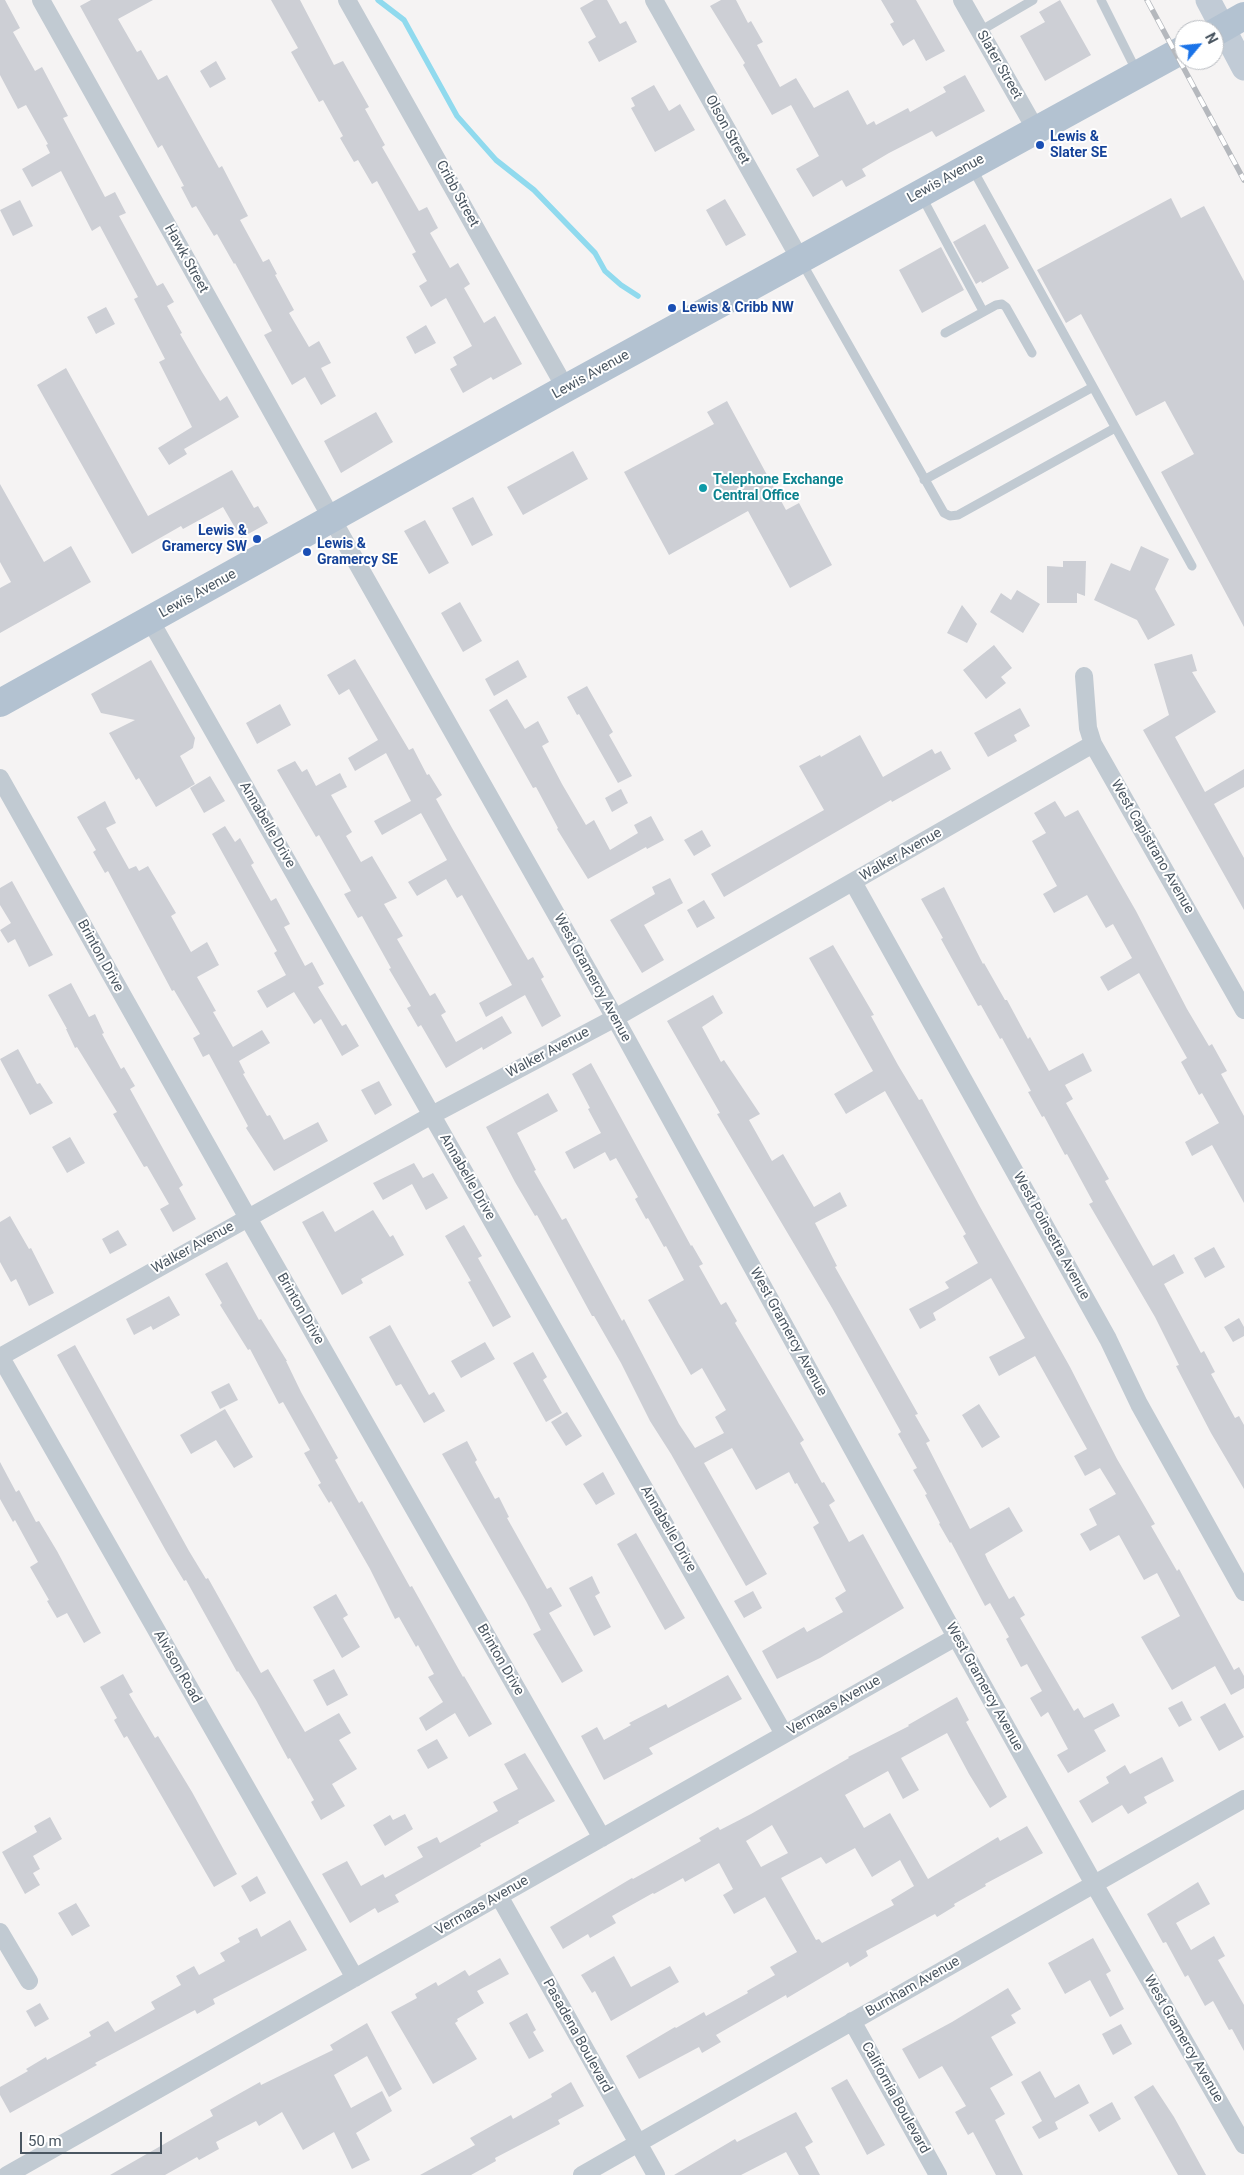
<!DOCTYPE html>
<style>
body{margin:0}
#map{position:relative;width:1244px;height:2175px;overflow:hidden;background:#f5f3f3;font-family:Roboto,sans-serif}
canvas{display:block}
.north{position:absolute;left:1174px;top:20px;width:50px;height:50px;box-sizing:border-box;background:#fff;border:1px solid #b7bbc0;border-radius:50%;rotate:62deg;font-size:14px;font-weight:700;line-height:20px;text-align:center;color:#4a5661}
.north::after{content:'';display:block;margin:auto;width:18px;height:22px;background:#1a73e8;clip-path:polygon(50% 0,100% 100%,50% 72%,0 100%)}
.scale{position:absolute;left:20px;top:2132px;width:142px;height:22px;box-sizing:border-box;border:2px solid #4a5661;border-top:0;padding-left:6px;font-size:15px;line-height:18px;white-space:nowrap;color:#4a5661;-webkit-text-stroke:4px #fff;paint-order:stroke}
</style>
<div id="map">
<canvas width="1244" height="2175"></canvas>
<div class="north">N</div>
<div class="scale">50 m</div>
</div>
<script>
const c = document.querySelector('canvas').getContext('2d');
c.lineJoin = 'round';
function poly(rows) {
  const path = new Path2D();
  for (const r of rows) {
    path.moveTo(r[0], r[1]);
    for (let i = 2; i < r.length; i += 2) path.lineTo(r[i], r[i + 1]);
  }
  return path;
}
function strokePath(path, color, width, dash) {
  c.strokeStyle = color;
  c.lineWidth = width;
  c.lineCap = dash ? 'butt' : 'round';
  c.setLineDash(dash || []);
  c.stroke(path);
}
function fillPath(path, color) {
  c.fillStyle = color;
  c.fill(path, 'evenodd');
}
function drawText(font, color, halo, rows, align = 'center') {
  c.font = font + ' Roboto,sans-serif';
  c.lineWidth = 4;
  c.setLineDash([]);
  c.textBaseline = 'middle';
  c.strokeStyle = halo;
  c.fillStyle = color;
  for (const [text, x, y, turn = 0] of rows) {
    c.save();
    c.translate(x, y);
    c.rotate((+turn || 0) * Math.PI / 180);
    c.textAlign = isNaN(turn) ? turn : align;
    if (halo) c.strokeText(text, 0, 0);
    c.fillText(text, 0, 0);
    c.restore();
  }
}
const stream = poly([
 [378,0,404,20,457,116,496,160,534,190,595,253,605,271,621,285,638,296]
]);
const building = poly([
 [0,0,5,0,20,28,13,32,35,71,42,67,68,116,63,118,105,197,115,192,126,213,119,216,157,286,163,283,174,302,167,306,182,333,180,334,202,372,220,401,227,396,239,417,184,449,187,454,169,465,158,448,192,427,159,362,165,359,134,299,138,297,100,226,92,231,61,171,32,187,22,169,50,153,46,145,48,144,26,105,18,109,0,75],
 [91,0,153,0,118,19,137,52,141,50,158,80,167,75,219,168,222,166,248,216,240,220,263,262,269,259,277,274,275,275,294,310,289,313,309,347,319,341,331,363,321,368,336,396,321,405,305,377,292,385,264,335,272,331,235,263,234,264,217,234,214,236,196,206,192,208,181,187,184,186,162,145,158,148,80,6],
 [271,0,300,0,334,65,343,61,369,107,365,109,385,145,382,147,419,211,427,207,438,228,430,233,450,268,458,263,470,284,464,288,484,323,495,316,522,364,493,380,491,377,463,393,450,369,457,365,453,357,472,346,446,298,431,307,419,286,427,281,412,254,416,252,377,181,372,184,358,160,354,162,340,138,343,136,323,100,319,102,291,52,298,48],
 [594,0,607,0,620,24,626,21,637,42,599,62,588,42,596,37,580,8],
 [721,0,736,0,748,23,751,21,763,42,757,45,780,87,796,78,814,108,848,90,867,125,874,121,876,125,908,108,910,112,946,92,943,87,965,75,985,111,936,137,932,131,889,153,862,169,866,176,846,187,842,180,813,197,796,169,819,156,791,105,772,115,743,65,745,63,710,6],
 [881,0,916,0,945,51,926,61,914,39,903,46,890,24,894,22],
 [1060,0,1091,55,1045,81,1020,36,1045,22,1039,12],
 [216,61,226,79,210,88,200,71],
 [654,85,669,111,680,104,695,130,655,152,631,108,635,106,631,98],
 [1171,198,1181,218,1204,206,1244,281,1244,627,1161,472,1194,454,1165,401,1136,416,1081,314,1066,323,1037,270],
 [725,199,746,235,726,246,706,210],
 [20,200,33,226,13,236,0,210],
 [985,224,1009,268,982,283,981,281,976,284,953,242],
 [941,247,964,290,922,313,899,270],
 [106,307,115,324,96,334,87,317],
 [426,325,436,343,415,354,406,337],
 [66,368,148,516,232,470,254,508,258,506,268,523,241,538,223,507,183,529,181,526,132,554,37,385],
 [727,401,786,510,799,503,832,565,790,588,748,511,669,555,624,472,714,424,707,412],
 [376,412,393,442,341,473,324,441],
 [573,451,588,479,523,515,507,487],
 [0,484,44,562,71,546,91,582,0,633,0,588,11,582,0,562],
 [473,497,493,535,472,546,452,508],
 [425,520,449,563,429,574,404,531],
 [1141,546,1169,559,1155,589,1175,625,1148,640,1137,620,1094,600,1111,563,1130,571],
 [1063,561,1086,561,1085,596,1077,593,1077,603,1047,603,1047,566,1063,567],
 [1017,590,1040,604,1023,633,990,612,1001,593,1011,600],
 [460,602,482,641,463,652,441,613],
 [962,605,977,624,967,643,947,633],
 [994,645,1012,668,1001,677,1006,683,986,699,963,670],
 [1192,654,1197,671,1192,672,1216,712,1175,737,1205,792,1244,769,1244,787,1214,804,1244,858,1244,910,1143,730,1169,715,1154,664],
 [355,659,409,750,413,748,427,775,429,774,442,795,436,799,452,828,528,960,533,957,544,977,541,979,561,1016,542,1027,525,995,486,1017,479,1003,512,985,462,895,457,898,446,879,417,896,408,882,447,860,421,813,382,835,374,821,411,801,386,753,355,771,348,758,378,740,349,689,339,695,327,675],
 [151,660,195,738,193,748,180,756,195,784,156,807,139,778,136,780,109,733,135,720,101,713,91,694],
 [518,660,527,677,494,696,485,679],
 [587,686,613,732,609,735,632,776,618,783,579,714,577,715,567,697],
 [507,699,525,729,538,721,549,742,542,746,562,784,586,825,594,820,610,850,638,833,634,825,651,816,664,840,647,849,646,847,588,879,557,829,558,828,536,787,533,788,489,710],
 [280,704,291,725,257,744,246,723],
 [1020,708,1030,726,1014,735,1017,741,988,757,974,733],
 [860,735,883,777,932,749,935,754,941,751,951,769,892,802,891,800,724,897,711,874,824,810,799,766,820,755,821,757],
 [295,761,302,772,307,769,316,786,340,773,347,787,331,795,352,832,346,836,361,862,372,856,397,898,384,904,403,936,397,939,430,996,435,993,446,1012,441,1015,456,1042,502,1016,512,1033,483,1050,482,1047,446,1068,421,1025,418,1027,407,1008,411,1006,389,969,391,968,362,916,358,918,344,894,351,891,319,835,316,837,277,770],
 [210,776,225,801,204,813,190,788],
 [621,789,628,803,612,812,605,798],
 [105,801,116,823,106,828,129,869,136,866,139,871,148,866,176,913,171,916,191,952,207,942,219,965,197,977,216,1011,213,1012,233,1047,262,1030,270,1043,239,1061,245,1073,243,1074,267,1116,270,1115,284,1140,318,1122,328,1141,274,1171,246,1128,248,1126,209,1054,203,1057,193,1038,200,1034,174,990,172,991,108,871,105,873,93,852,96,850,77,817],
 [1055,801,1065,817,1078,810,1136,911,1187,1009,1209,1046,1212,1044,1227,1071,1221,1074,1244,1116,1244,1203,1212,1145,1192,1156,1185,1142,1219,1123,1202,1093,1199,1095,1181,1062,1187,1058,1139,973,1108,991,1100,977,1132,958,1113,924,1106,928,1087,895,1054,913,1043,894,1057,886,1032,841,1046,833,1034,813],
 [225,826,235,842,240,838,254,863,251,865,271,901,276,898,290,924,284,927,305,966,312,962,324,984,318,987,342,1026,346,1024,359,1046,342,1056,321,1019,314,1024,294,992,267,1008,257,991,286,975,274,953,277,951,212,834],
 [702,830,711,846,694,856,684,840],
 [670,878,683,903,644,925,664,960,642,973,610,920,655,894,652,887],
 [12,881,53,955,29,967,15,939,8,943,0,930,11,923,0,905,0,888],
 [944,887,983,964,984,963,1005,1000,1007,1000,1028,1039,1030,1037,1049,1071,1083,1053,1092,1071,1065,1085,1073,1099,1066,1103,1109,1179,1105,1181,1153,1266,1174,1254,1184,1273,1164,1284,1201,1353,1204,1351,1215,1372,1211,1374,1235,1418,1239,1416,1244,1425,1244,1489,1211,1433,1176,1366,1179,1365,1155,1317,1089,1204,1093,1202,1067,1154,1065,1155,1044,1116,1042,1117,1028,1092,1031,1091,1002,1038,1000,1039,981,1005,978,1006,941,939,943,938,921,899],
 [704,900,715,918,697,928,687,910],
 [833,945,874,1015,871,1016,898,1065,919,1100,922,1099,979,1205,1070,1367,1117,1459,1155,1524,1151,1526,1177,1571,1179,1569,1234,1670,1239,1667,1244,1676,1244,1688,1231,1695,1215,1666,1172,1690,1141,1637,1180,1616,1157,1573,1144,1580,1119,1535,1090,1551,1080,1534,1097,1525,1089,1509,1116,1494,1100,1468,1085,1476,1074,1456,1087,1449,1035,1356,999,1376,989,1357,1025,1338,991,1278,933,1313,936,1320,920,1329,909,1309,949,1288,945,1282,978,1263,963,1236,966,1234,885,1091,846,1114,834,1094,873,1071,809,958],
 [71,983,89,1017,95,1014,104,1033,102,1034,121,1069,124,1067,135,1086,130,1089,183,1185,179,1188,196,1219,173,1232,160,1209,169,1204,147,1166,144,1167,113,1114,117,1112,77,1047,75,1048,66,1029,67,1029,48,995],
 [713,995,723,1013,702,1027,721,1062,724,1060,760,1114,749,1120,772,1161,783,1154,814,1207,840,1192,847,1206,815,1223,837,1266,835,1267,918,1414,915,1415,930,1441,926,1443,970,1529,1009,1507,1023,1531,985,1554,988,1561,1009,1599,1014,1596,1025,1615,1020,1618,1074,1711,1078,1708,1084,1718,1113,1703,1120,1716,1094,1730,1106,1751,1068,1773,1057,1755,1068,1749,1048,1712,1041,1717,1030,1698,1042,1691,1027,1664,1021,1667,1006,1639,1009,1637,990,1603,985,1606,951,1542,950,1543,939,1524,940,1523,925,1495,927,1494,913,1470,917,1468,898,1434,901,1432,832,1308,717,1114,720,1113,667,1021],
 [18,1049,37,1084,40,1083,53,1103,30,1115,0,1059],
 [591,1063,691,1246,692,1245,703,1264,699,1266,721,1305,726,1302,737,1321,735,1323,804,1440,800,1443,822,1483,824,1482,835,1501,829,1505,849,1542,863,1534,904,1608,820,1658,777,1679,762,1651,804,1627,807,1632,843,1612,835,1598,846,1591,813,1527,819,1523,797,1483,795,1484,789,1472,756,1490,732,1448,704,1463,767,1574,746,1586,671,1454,650,1421,621,1363,594,1316,592,1316,537,1215,535,1216,515,1182,486,1127,548,1093,558,1111,517,1133,536,1170,534,1171,562,1220,566,1218,622,1321,624,1319,679,1424,695,1448,724,1433,715,1417,726,1410,702,1368,691,1375,648,1300,684,1280,666,1246,664,1247,648,1218,646,1219,635,1199,638,1197,616,1158,610,1161,605,1152,574,1169,565,1152,601,1133,588,1109,590,1108,572,1074],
 [379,1081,392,1105,375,1115,361,1090],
 [70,1137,85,1163,67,1173,52,1147],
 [414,1163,423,1178,433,1173,448,1198,426,1210,412,1184,383,1200,373,1183],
 [373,1210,390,1237,393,1235,404,1255,361,1279,363,1283,342,1295,302,1222,323,1211,335,1232],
 [10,1216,29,1249,31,1248,54,1293,29,1306,16,1279,11,1282,0,1262,0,1222],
 [464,1225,482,1256,478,1258,511,1317,493,1327,468,1282,471,1281,445,1236],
 [118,1230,127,1245,110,1254,102,1239],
 [1214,1247,1225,1267,1205,1278,1194,1258],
 [227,1262,259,1320,261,1319,287,1361,286,1361,301,1392,338,1458,335,1460,359,1503,362,1501,410,1587,412,1586,463,1677,464,1676,492,1724,469,1737,455,1713,426,1731,419,1718,443,1702,428,1677,434,1674,418,1645,416,1647,399,1617,395,1619,370,1569,331,1501,329,1503,318,1485,321,1483,304,1453,310,1450,283,1402,279,1404,250,1349,248,1350,220,1305,222,1303,205,1274],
 [169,1296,180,1315,153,1330,151,1326,134,1335,126,1319],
 [1239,1318,1244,1327,1244,1336,1233,1342,1224,1327],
 [390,1325,429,1395,434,1392,445,1411,424,1423,401,1384,396,1386,369,1337],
 [485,1342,495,1359,461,1378,451,1361],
 [75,1345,189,1551,206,1579,208,1578,261,1673,268,1669,305,1732,339,1713,351,1733,339,1740,357,1769,332,1784,345,1806,321,1820,311,1802,314,1800,290,1758,288,1759,256,1700,238,1671,237,1672,186,1580,184,1581,166,1551,57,1355],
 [533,1352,547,1377,543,1380,562,1413,546,1422,513,1363],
 [229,1383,238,1400,220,1409,211,1392],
 [979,1404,1000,1437,982,1448,962,1415],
 [225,1409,253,1457,234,1468,216,1440,191,1454,180,1435],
 [567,1412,582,1436,566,1446,551,1422],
 [467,1441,477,1460,475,1462,495,1499,499,1497,509,1517,507,1518,547,1589,551,1587,562,1606,549,1613,583,1671,562,1683,533,1634,541,1630,526,1601,442,1454],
 [0,1462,16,1492,19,1490,36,1522,39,1521,57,1551,101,1633,84,1643,67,1613,57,1618,47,1601,49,1600,30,1567,38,1562,15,1520,13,1522,0,1499],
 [603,1472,615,1494,596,1505,583,1484],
 [636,1533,685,1618,665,1630,617,1544],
 [592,1576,600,1593,595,1596,611,1627,594,1636,569,1588],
 [753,1591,762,1608,744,1618,734,1601],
 [336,1594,348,1615,343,1618,360,1647,342,1658,313,1607],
 [334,1669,348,1695,327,1706,313,1680],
 [123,1674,133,1692,129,1694,155,1738,158,1736,192,1792,237,1874,214,1887,127,1736,124,1738,114,1720,117,1718,100,1687],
 [728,1675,742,1699,649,1748,653,1754,604,1780,581,1736,597,1727,604,1740,631,1725,629,1723,666,1704,668,1708],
 [957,1697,969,1720,966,1722,1007,1797,990,1808,969,1774,947,1733,901,1758,919,1790,903,1799,888,1771,845,1795,864,1828,890,1813,928,1879,998,1837,1000,1841,1027,1826,1043,1853,985,1884,986,1886,954,1904,955,1906,937,1917,935,1914,866,1951,868,1956,850,1967,848,1962,787,1998,786,1995,716,2035,721,2042,702,2053,699,2047,639,2079,626,2056,675,2027,676,2028,704,2012,706,2016,748,1993,747,1991,775,1975,770,1967,797,1952,765,1897,734,1914,723,1895,733,1889,719,1863,685,1882,683,1878,654,1894,653,1893,612,1916,616,1923,590,1938,588,1934,563,1949,550,1927,632,1878,633,1879,701,1841,699,1838,718,1827,720,1830,751,1814,849,1758,848,1757,909,1726,908,1725],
 [772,1825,788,1853,761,1867,746,1841],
 [855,1848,872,1877,900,1860,914,1886,891,1900,894,1905,822,1943,819,1939,816,1940,781,1878,821,1857,826,1864],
 [1182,1701,1192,1720,1179,1727,1168,1708],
 [1225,1703,1244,1737,1219,1751,1200,1717],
 [437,1739,448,1758,428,1769,417,1750],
 [525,1753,555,1801,518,1821,519,1823,480,1844,481,1846,395,1895,399,1902,378,1913,375,1908,350,1923,322,1874,347,1861,361,1886,383,1874,385,1878,423,1857,417,1847,437,1837,440,1843,498,1811,493,1802,518,1789,504,1764],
 [1162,1757,1174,1781,1144,1797,1147,1803,1128,1814,1122,1805,1092,1823,1079,1801,1109,1783,1106,1777,1125,1765,1130,1774],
 [405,1814,413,1829,385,1846,373,1825,390,1815,393,1820],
 [50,1817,62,1839,33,1856,40,1869,33,1873,40,1885,25,1894,2,1852,37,1832,34,1826],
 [257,1876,266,1893,250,1902,241,1886],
 [1198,1882,1210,1904,1176,1923,1191,1950,1214,1936,1225,1956,1218,1960,1244,2005,1244,2051,1232,2029,1229,2030,1213,2001,1205,2006,1188,1975,1185,1977,1166,1942,1163,1943,1147,1914],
 [76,1903,90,1926,72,1936,58,1913],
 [290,1920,307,1950,213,1999,215,2004,197,2014,195,2010,95,2063,97,2065,10,2113,0,2095,0,2087,28,2071,26,2069,46,2057,47,2060,91,2036,89,2032,108,2021,115,2032,155,2009,151,2002,181,1985,176,1976,194,1966,199,1975,225,1961,220,1953,240,1942,238,1938,257,1928,261,1937],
 [1093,1938,1111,1971,1106,1974,1124,2009,1110,2017,1090,1980,1065,1994,1048,1963],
 [614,1956,631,1987,670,1966,679,1982,611,2021,595,1991,592,1993,581,1975],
 [500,1958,509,1974,477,1991,484,2003,457,2019,458,2021,455,2023,477,2059,433,2084,391,2012,417,1998,415,1994,436,1982,438,1986,465,1970,469,1976],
 [1008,1988,1021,2009,1011,2015,1016,2023,991,2037,1013,2075,990,2088,1005,2114,995,2120,1023,2175,996,2175,973,2132,968,2135,955,2112,966,2106,942,2066,919,2079,902,2049,952,2022],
 [40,2003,49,2019,35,2027,26,2011],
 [527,2013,536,2030,533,2032,544,2051,529,2059,509,2023],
 [367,2023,402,2089,389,2097,367,2056,334,2075,351,2108,382,2091,392,2111,356,2133,370,2160,352,2169,334,2132,303,2150,282,2112,259,2126,256,2121,216,2142,219,2149,199,2160,197,2157,165,2175,110,2175,213,2116,210,2110,260,2082,261,2085,333,2050,330,2045],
 [1121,2024,1132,2044,1113,2055,1102,2034],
 [1040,2071,1055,2098,1079,2084,1089,2103,1055,2122,1058,2129,1039,2139,1032,2127,1042,2121,1021,2082],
 [847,2079,885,2145,867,2155,831,2088],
 [571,2082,584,2106,558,2120,560,2124,495,2158,496,2161,471,2175,420,2175,475,2145,470,2138,511,2115,513,2119,552,2097,551,2094],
 [1153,2085,1174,2117,1206,2175,1178,2175,1134,2097],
 [1112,2102,1121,2119,1099,2132,1089,2115],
 [796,2112,813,2142,805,2147,820,2175,799,2175,786,2152,741,2175,674,2175,735,2139,737,2142]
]);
const service = poly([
 [1101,0,1137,72],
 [980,31,1033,0],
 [972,168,1192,566],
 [922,197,983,311],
 [801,261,944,513,950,516,958,515,1115,428],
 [945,333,996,305,1002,304,1006,307,1032,353],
 [924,480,1093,387]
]);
const minor = poly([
 [41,0,332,519,615,1018,956,1637,1094,1884,1244,2145],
 [347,0,566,389],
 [654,0,800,259],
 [962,0,1036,130],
 [150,620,784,1734],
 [1084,676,1088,728,1093,744,1244,1010],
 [0,778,248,1218,602,1838],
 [853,882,1108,1339,1139,1404,1244,1592],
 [0,1356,355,1978],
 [0,1357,432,1115,615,1018,1093,744],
 [499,1896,656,2175],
 [0,1932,29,1981],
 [852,2021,938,2175],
 [7,2175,956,1637],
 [582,2175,1244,1799]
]);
const secondary = poly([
 [1208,0,1244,68]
]);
const primary = poly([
 [1214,33,1244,16],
 [0,703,559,392,1184,49]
]);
const rail = poly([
 [1147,0,1244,180]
]);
const markers = [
 [1040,145,5,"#1a4fb4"],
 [672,308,5,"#1a4fb4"],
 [703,488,5,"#0f9aa8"],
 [257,539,5,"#1a4fb4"],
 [307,552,5,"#1a4fb4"]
];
const streetNames = [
 ["Slater Street",999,65,60],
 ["Olson Street",727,130,61],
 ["Lewis Avenue",946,179,-29],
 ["Cribb Street",457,194,61],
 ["Hawk Street",186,259,61],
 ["Lewis Avenue",591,375,-29],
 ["Lewis Avenue",198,594,-29],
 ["Annabelle Drive",267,825,60],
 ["West Capistrano Avenue",1152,847,60],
 ["Walker Avenue",901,855,-30],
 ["Brinton Drive",100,956,61],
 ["West Gramercy Avenue",592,978,61],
 ["Walker Avenue",548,1053,-28],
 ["Annabelle Drive",467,1177,60],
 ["West Poinsetta Avenue",1051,1236,61],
 ["Walker Avenue",193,1248,-29],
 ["Brinton Drive",300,1309,60],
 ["West Gramercy Avenue",788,1332,61],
 ["Annabelle Drive",668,1529,60],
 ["Brinton Drive",500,1660,60],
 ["Alvison Road",177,1667,60],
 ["West Gramercy Avenue",984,1687,61],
 ["Vermaas Avenue",834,1706,-30],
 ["Vermaas Avenue",482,1906,-30],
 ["Burnham Avenue",913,1987,-30],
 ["Pasadena Boulevard",577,2036,61],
 ["West Gramercy Avenue",1183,2039,60],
 ["California Boulevard",895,2098,61]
];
const transitNames = [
 ["Lewis &",1050,137],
 ["Slater SE",1050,153],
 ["Lewis & Cribb NW",682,308],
 ["Lewis &",247,531,"right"],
 ["Gramercy SW",247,547,"right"],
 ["Lewis &",317,544],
 ["Gramercy SE",317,560]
];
const cultureNames = [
 ["Telephone Exchange",713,480],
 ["Central Office",713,496]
];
strokePath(stream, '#90daee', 5.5);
fillPath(building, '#cdcfd5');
strokePath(service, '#c1cad2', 9);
strokePath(minor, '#c1cad2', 18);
strokePath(secondary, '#c1cbd6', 25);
strokePath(primary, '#b3c2d1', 28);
strokePath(rail, '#b5b8bd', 5.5);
strokePath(rail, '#fff', 4, [11]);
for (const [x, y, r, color] of markers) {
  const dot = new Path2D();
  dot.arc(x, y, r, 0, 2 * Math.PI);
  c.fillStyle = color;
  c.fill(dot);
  strokePath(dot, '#fff', 2);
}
drawText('14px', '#4a5661', '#fff', streetNames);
drawText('bold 14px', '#164399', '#fff', transitNames, 'left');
drawText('bold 14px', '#0d838f', '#fff', cultureNames, 'left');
</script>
